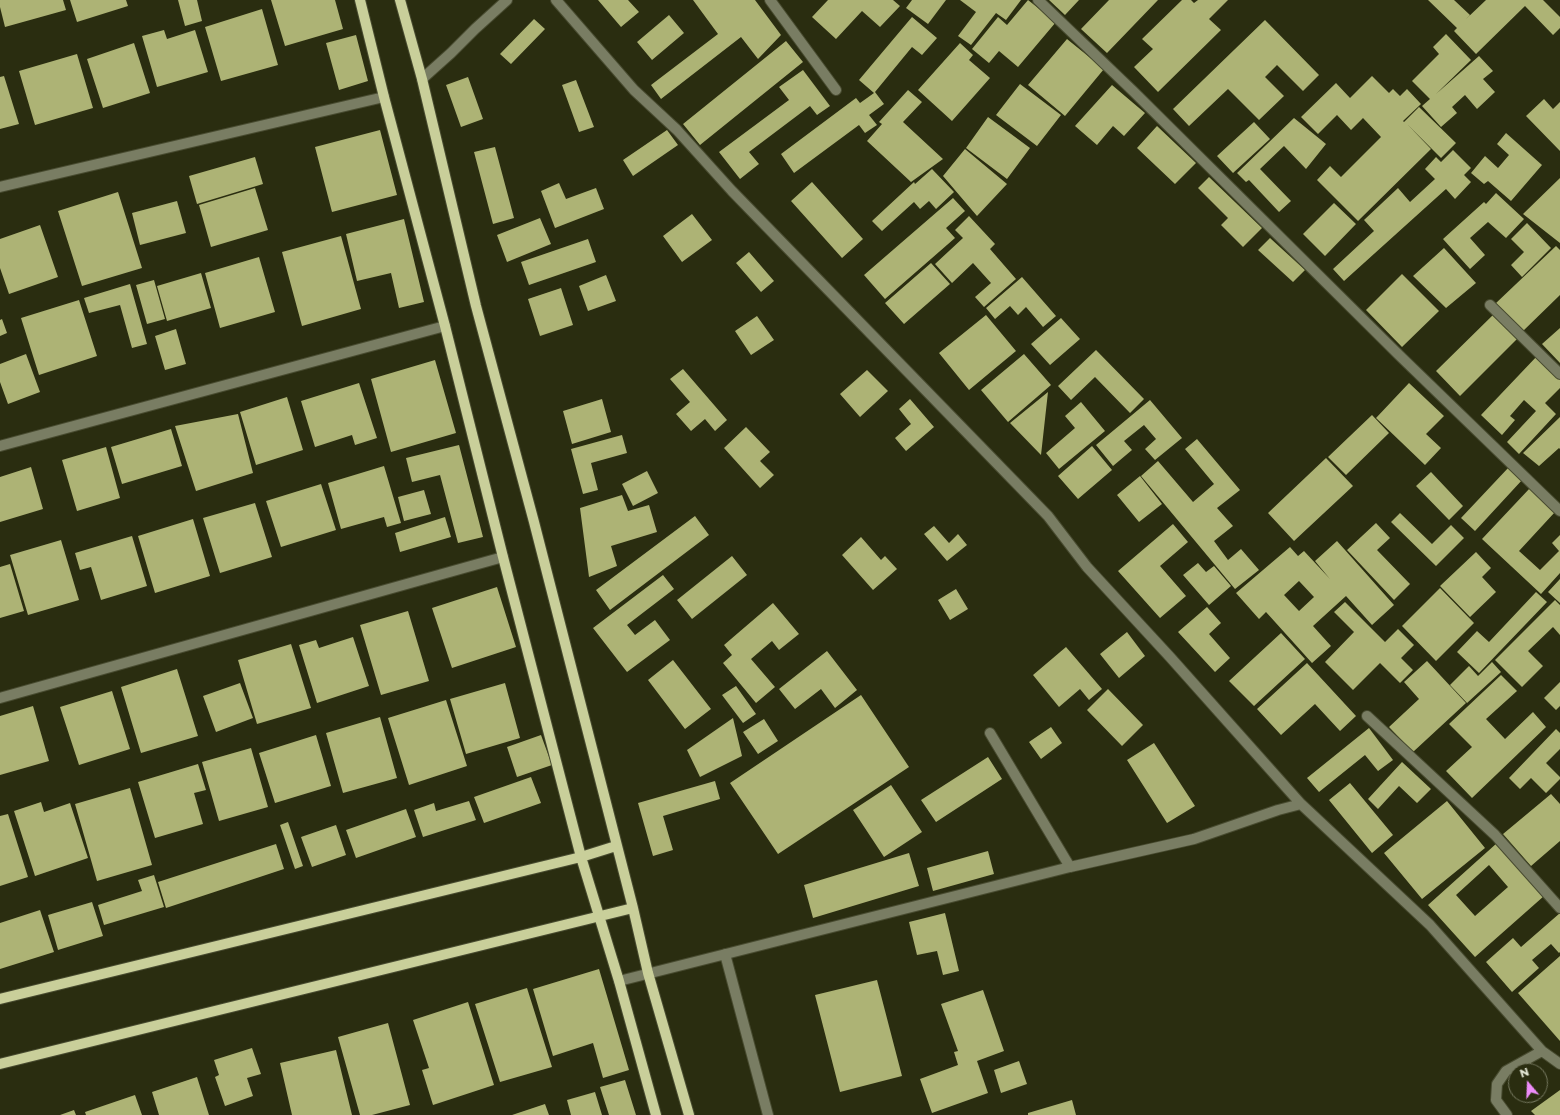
<!DOCTYPE html>
<style>
body{margin:0}
#map{position:relative;width:1560px;height:1115px;overflow:hidden;background:#2a2d10;font-family:Montserrat,sans-serif}
canvas{display:block}
.north{position:absolute;left:1508px;top:1063px;width:40px;height:40px;box-sizing:border-box;background:#2a2d10;border:1px solid #75785f;border-radius:50%;rotate:341deg;font-size:11px;font-weight:700;line-height:16px;text-align:center;color:#e5e8d6}
.north::after{content:'';display:block;margin:auto;width:14px;height:18px;background:#ed8cf9;clip-path:polygon(50% 0,100% 100%,50% 72%,0 100%)}
</style>
<div id="map">
<canvas width="1560" height="1115"></canvas>
<div class="north">N</div>
</div>
<script>
const c = document.querySelector('canvas').getContext('2d');
c.lineJoin = 'round';
function fillPath(path, color) {
  c.fillStyle = color;
  c.fill(path, 'evenodd');
}
function poly(rows) {
  const path = new Path2D();
  for (const r of rows) {
    path.moveTo(r[0], r[1]);
    for (let i = 2; i < r.length; i += 2) path.lineTo(r[i], r[i + 1]);
  }
  return path;
}
function strokePath(path, color, width, dash) {
  c.strokeStyle = color;
  c.lineWidth = width;
  c.lineCap = dash ? 'butt' : 'round';
  c.setLineDash(dash || []);
  c.stroke(path);
}
const building = poly([
 [0,0,63,0,66,10,5,27,0,7],
 [70,0,126,0,128,6,77,22],
 [178,0,197,0,202,21,185,26],
 [271,0,335,0,343,29,285,46],
 [598,0,628,0,639,12,621,27],
 [693,0,755,0,781,35,758,59,741,37,661,99,651,85,718,34],
 [828,0,893,0,900,6,880,27,862,11,836,39,812,17],
 [912,0,946,0,928,24,906,8],
 [960,0,1021,0,1006,20,996,13,971,45,958,36,976,12],
 [1028,0,1056,22,1018,67,999,51,989,63,972,49,998,17,1007,25],
 [1049,0,1079,0,1065,15],
 [1109,0,1158,0,1107,53,1081,29],
 [1182,0,1191,0,1194,3,1198,0,1228,0,1209,19,1221,30,1158,92,1134,67,1153,49,1142,39],
 [1428,0,1454,0,1470,15,1465,20,1486,0,1543,0,1560,17,1560,28,1553,35,1525,6,1476,54,1454,31,1457,28],
 [262,9,278,65,221,81,205,27],
 [669,15,684,33,652,60,637,42],
 [912,17,937,38,922,55,912,47,875,92,884,104,869,115,877,125,865,133,859,125,794,173,781,154,856,98,860,103,874,93,859,80],
 [534,19,545,29,511,64,500,54],
 [1265,20,1319,75,1303,91,1277,65,1265,77,1284,96,1259,120,1228,89,1189,126,1173,109],
 [164,30,167,39,195,30,208,72,157,87,142,36],
 [1446,34,1471,60,1436,94,1479,56,1493,71,1483,79,1495,92,1477,109,1465,95,1452,107,1457,113,1441,127,1422,106,1430,99,1412,81,1439,54,1433,47],
 [356,35,368,81,339,90,326,43],
 [1067,39,1104,69,1065,116,1028,85],
 [786,41,803,62,700,145,683,124],
 [134,43,150,93,103,108,87,59],
 [960,43,973,55,969,60,990,78,952,121,918,90],
 [77,54,93,108,35,125,19,71],
 [803,70,830,106,817,115,810,106,749,152,759,164,740,179,719,152,789,100,779,87],
 [4,76,19,124,0,129,0,77],
 [1372,76,1389,93,1393,89,1400,96,1407,89,1421,104,1403,121,1404,122,1419,107,1456,143,1441,158,1407,124,1431,149,1358,221,1317,180,1330,166,1341,177,1381,137,1363,118,1351,130,1337,115,1318,134,1301,117,1336,83,1350,98],
 [468,77,483,119,461,127,446,85],
 [576,80,594,127,579,132,562,85],
 [1020,84,1061,115,1037,146,996,115],
 [1112,85,1145,113,1124,136,1113,126,1097,145,1075,126],
 [908,90,922,102,903,122,943,159,911,182,867,141,882,124,879,122],
 [1544,99,1553,109,1560,102,1560,151,1526,116],
 [988,117,1030,148,1007,179,966,148],
 [1294,118,1326,144,1306,169,1284,146,1260,169,1291,201,1279,212,1249,180,1246,182,1237,173],
 [1254,122,1270,139,1233,173,1217,156],
 [1157,126,1196,163,1175,184,1137,148],
 [380,130,397,195,332,212,315,147],
 [667,130,678,145,633,176,623,160],
 [1506,133,1542,165,1511,201,1488,181,1484,184,1471,173,1485,156,1498,168,1509,155,1497,144],
 [495,147,514,218,493,224,474,152],
 [965,149,1007,184,977,216,943,176],
 [1453,150,1471,168,1464,175,1471,182,1455,199,1446,189,1344,281,1333,269,1374,231,1364,220,1398,188,1410,202,1435,179,1425,169,1436,157,1441,162],
 [255,157,263,184,197,204,189,176],
 [932,169,954,192,936,209,929,201,920,209,914,202,882,231,872,221,914,182,915,184],
 [1209,177,1262,228,1243,247,1221,225,1228,218,1198,188],
 [1560,178,1560,243,1523,214],
 [812,182,863,239,842,258,791,201],
 [559,183,566,199,596,188,604,209,555,228,541,191],
 [255,188,268,230,211,247,199,205],
 [118,192,142,268,82,286,58,211],
 [1496,193,1524,219,1506,238,1488,222,1470,238,1485,255,1470,269,1443,239,1484,202,1486,204],
 [953,198,965,211,946,228,955,238,885,299,864,275],
 [177,201,186,233,140,245,132,213],
 [1334,203,1356,224,1325,256,1303,234],
 [692,214,712,240,682,262,663,236],
 [969,216,995,244,990,249,1016,279,984,307,975,297,991,283,973,263,952,283,935,264,963,238,955,230],
 [540,218,551,244,507,262,497,235],
 [404,219,424,302,399,308,391,273,357,281,346,234],
 [1527,223,1551,248,1522,277,1511,265,1524,252,1511,239],
 [40,225,58,277,9,294,0,268,0,239],
 [341,236,361,309,302,326,282,252],
 [1270,238,1305,270,1293,282,1258,250],
 [588,239,596,262,529,285,521,262],
 [1556,246,1560,250,1560,295,1522,332,1495,304],
 [1444,248,1476,283,1446,308,1413,276],
 [749,252,774,281,761,292,736,263],
 [259,257,275,312,220,328,205,273],
 [931,263,950,284,904,324,885,303],
 [201,273,211,308,167,321,157,286],
 [1402,274,1439,311,1402,347,1366,310],
 [606,275,616,301,588,311,579,286],
 [1022,277,1056,316,1043,327,1026,307,1018,315,1010,306,995,319,986,308],
 [154,280,165,319,147,324,136,285],
 [130,284,147,344,132,348,120,305,89,313,84,298],
 [561,288,573,325,540,336,528,299],
 [79,300,97,356,39,375,21,318],
 [1495,313,1519,337,1460,396,1436,371],
 [986,315,1016,351,969,390,939,353],
 [757,316,774,340,751,355,735,331],
 [1061,318,1080,339,1050,365,1031,344],
 [2,319,7,333,0,336,0,320],
 [1560,328,1560,363,1542,344],
 [176,329,186,364,165,370,155,336],
 [1096,350,1144,399,1130,413,1095,377,1071,400,1058,386],
 [26,354,40,392,8,404,0,382,0,364],
 [1024,354,1051,385,1008,422,981,390],
 [1538,355,1560,376,1560,388,1545,403,1556,414,1519,454,1507,442,1536,411,1524,400,1510,416,1515,420,1502,435,1481,415],
 [435,360,456,433,391,452,371,379],
 [683,369,727,420,715,431,705,419,691,431,676,414,690,402,670,379],
 [867,370,888,391,860,417,840,394],
 [359,383,377,438,355,445,352,435,315,447,301,401],
 [1409,383,1444,416,1426,434,1441,448,1425,465,1376,418],
 [1048,392,1041,455,1010,423],
 [287,397,303,450,256,465,240,412],
 [602,399,611,432,572,444,563,411],
 [910,399,934,427,906,451,895,438,911,424,899,409],
 [1150,400,1182,438,1155,460,1145,449,1156,439,1144,425,1124,441,1132,450,1113,466,1096,445],
 [1081,402,1105,431,1059,469,1046,453,1075,428,1065,416],
 [238,414,253,473,196,491,175,426],
 [1372,415,1389,433,1346,475,1328,457],
 [1560,417,1560,449,1559,448,1539,466,1523,453],
 [746,427,770,452,760,461,774,475,760,488,724,448],
 [171,429,182,466,122,484,111,447],
 [622,435,627,453,591,463,598,490,583,494,571,449],
 [1197,439,1240,490,1217,508,1233,526,1214,541,1228,560,1241,549,1259,570,1235,589,1141,476,1158,461,1193,502,1214,484,1185,449],
 [459,445,483,537,458,543,440,475,412,482,406,458],
 [1092,446,1112,470,1078,499,1058,476],
 [106,447,120,498,77,511,62,460],
 [1326,458,1353,486,1294,541,1268,513],
 [384,466,401,523,387,527,384,517,341,529,328,483],
 [31,467,43,509,0,522,0,477],
 [1509,467,1523,479,1475,531,1461,518],
 [647,471,658,493,633,506,622,484],
 [1431,472,1463,506,1449,520,1416,486],
 [1140,476,1162,504,1139,522,1117,495],
 [321,484,336,530,281,547,266,501],
 [1530,488,1555,512,1519,551,1540,570,1559,551,1552,543,1560,535,1560,573,1541,594,1482,539],
 [424,490,431,514,404,521,398,497],
 [622,495,628,511,649,505,657,532,611,546,617,566,589,577,580,508],
 [255,503,272,557,220,573,203,518],
 [1400,513,1432,544,1451,525,1464,538,1436,566,1391,522],
 [695,516,709,535,610,610,596,590],
 [445,517,451,537,400,552,395,533],
 [193,519,210,576,155,593,138,536],
 [1376,523,1390,538,1377,550,1410,584,1394,600,1347,550],
 [1173,524,1188,542,1160,566,1186,596,1160,618,1118,571],
 [934,526,949,543,958,534,967,545,947,561,924,534],
 [132,536,147,586,101,600,91,567,80,570,75,553],
 [861,537,881,560,885,556,897,569,873,590,842,555],
 [61,540,79,600,28,615,10,555],
 [1337,541,1394,605,1372,625,1346,596,1313,626,1331,646,1312,663,1266,612,1259,619,1236,593,1290,547,1298,556,1304,551,1330,579,1315,561],
 [1299,581,1314,597,1299,611,1284,595],
 [1476,552,1491,568,1482,577,1496,592,1470,617,1440,586],
 [732,556,747,575,692,619,677,600],
 [1198,563,1206,572,1214,566,1231,586,1209,605,1183,575],
 [10,564,24,611,0,618,0,567],
 [663,575,674,589,627,625,635,635,655,620,670,640,627,672,593,628],
 [1560,579,1560,603,1548,592],
 [497,587,516,647,452,668,432,608],
 [1440,588,1474,623,1436,661,1402,626],
 [956,589,968,609,950,620,938,600],
 [1536,592,1547,602,1479,673,1457,652,1477,631,1489,642],
 [1555,600,1560,605,1560,635,1553,627,1528,651,1543,666,1522,687,1495,660],
 [1345,602,1385,642,1398,629,1414,645,1401,658,1413,670,1400,683,1380,663,1353,690,1325,662,1354,632,1334,612],
 [773,603,799,634,779,650,772,641,751,659,775,687,756,703,723,663,732,655,724,645],
 [1207,607,1221,623,1209,634,1230,658,1215,672,1178,632],
 [408,611,429,681,381,695,360,625],
 [1127,632,1145,656,1119,678,1100,654],
 [1281,633,1305,659,1254,706,1229,681],
 [353,637,369,686,317,703,299,645,316,640,319,648],
 [291,644,311,708,257,724,238,660],
 [1066,647,1102,689,1089,700,1080,689,1059,707,1033,675],
 [827,651,857,690,835,708,821,689,795,709,779,689],
 [673,660,711,709,685,729,648,680],
 [1427,661,1466,703,1413,752,1389,727,1419,699,1404,682],
 [1492,662,1501,672,1467,703,1450,685,1469,666,1478,676],
 [1307,663,1356,716,1340,731,1315,704,1281,735,1257,709],
 [177,669,198,736,141,753,121,687],
 [1501,675,1517,691,1486,719,1505,739,1533,712,1546,727,1472,798,1446,771,1472,747,1449,724],
 [1560,682,1560,706,1556,710,1544,698],
 [240,683,253,718,216,732,203,696],
 [505,683,520,738,466,754,450,699],
 [736,686,756,714,743,723,722,695],
 [1108,689,1143,725,1122,746,1087,710],
 [112,691,130,749,79,765,60,707],
 [861,695,909,767,778,854,730,783],
 [446,700,467,766,409,785,388,718],
 [33,706,49,761,0,775,0,716],
 [380,717,397,778,343,793,326,733],
 [733,718,742,756,700,777,687,750],
 [764,719,778,741,758,754,743,732],
 [1051,727,1062,743,1041,759,1029,742],
 [1369,728,1393,760,1378,771,1365,755,1319,792,1307,778],
 [1556,729,1560,733,1560,749,1546,763,1560,777,1560,779,1546,793,1531,778,1520,789,1509,778],
 [316,735,331,786,275,803,259,753],
 [541,735,552,765,517,777,507,747],
 [1154,743,1195,806,1167,823,1127,760],
 [251,748,268,807,219,821,202,762],
 [988,757,1002,779,936,822,921,800],
 [1402,762,1431,789,1417,803,1399,786,1378,809,1368,799],
 [198,764,206,790,194,793,203,824,155,838,138,782],
 [531,777,541,803,484,823,474,797],
 [715,781,720,799,663,816,673,850,653,856,638,803],
 [1350,783,1393,835,1372,853,1329,800],
 [891,785,922,832,884,857,853,810],
 [130,788,152,865,97,881,75,804],
 [1551,794,1560,804,1560,841,1531,866,1503,834],
 [469,801,476,820,423,837,414,810,434,803,436,811],
 [1447,801,1485,848,1422,899,1384,853],
 [41,802,44,812,70,803,88,858,35,876,14,811],
 [406,809,416,837,356,858,346,830],
 [8,814,28,877,0,886,0,816],
 [288,822,303,866,295,869,280,825],
 [336,825,346,855,312,867,301,837],
 [1497,843,1544,896,1475,957,1428,905],
 [1489,865,1508,887,1475,916,1456,895],
 [276,844,284,869,166,908,158,882],
 [988,851,994,874,933,891,927,868],
 [909,853,919,886,813,918,804,885],
 [154,875,164,907,104,925,98,905,142,891,138,880],
 [92,902,103,936,58,950,48,915],
 [40,910,54,952,0,969,0,923],
 [945,913,959,971,943,975,937,951,917,955,909,922],
 [1560,913,1560,952,1559,953,1551,944,1532,960,1539,968,1512,992,1486,962,1513,938,1521,947],
 [1560,956,1560,1041,1518,993],
 [599,969,629,1070,603,1078,593,1043,553,1056,533,989],
 [877,980,902,1076,840,1092,815,995],
 [527,988,552,1067,500,1082,475,1004],
 [983,990,1004,1051,977,1061,988,1093,932,1113,920,1079,958,1065,954,1052,958,1051,941,1004],
 [468,1002,494,1085,433,1105,422,1070,429,1068,413,1020],
 [388,1023,410,1105,372,1115,360,1115,338,1037],
 [252,1048,261,1074,247,1078,253,1096,225,1106,215,1077,219,1075,214,1060],
 [336,1050,352,1115,292,1115,280,1063],
 [1019,1061,1027,1084,1001,1093,994,1070],
 [197,1077,209,1115,159,1115,152,1092],
 [625,1080,636,1115,609,1115,600,1087],
 [1560,1090,1560,1115,1535,1115,1531,1111],
 [595,1092,602,1115,571,1115,567,1100],
 [135,1095,142,1115,86,1115,85,1112],
 [1072,1100,1076,1115,1028,1115,1028,1113],
 [545,1104,549,1115,512,1115],
 [74,1110,76,1115,60,1115]
]);
const minor = poly([
 [556,0,634,90,677,130,732,191,1048,516,1087,567,1170,657,1301,804],
 [770,0,836,90],
 [1038,0,1133,91,1399,355,1560,511],
 [422,79,451,53,475,29,507,0],
 [0,187,384,97],
 [1490,305,1560,374],
 [0,446,445,326],
 [0,698,503,557],
 [1367,716,1495,835,1560,908],
 [990,733,1070,867],
 [725,954,768,1115],
 [619,981,1070,867,1194,839,1278,810,1301,804,1430,925,1542,1051,1560,1064],
 [1507,1115,1496,1100,1497,1084,1506,1071,1542,1051]
]);
const major = poly([
 [360,0,384,97,445,326,503,557,581,857,619,981,656,1115],
 [400,0,422,79,476,306,534,522,633,908,648,973,689,1115],
 [0,999,581,857,616,846],
 [0,1064,633,908]
]);
fillPath(building, '#adb375');
strokePath(minor, '#484b30', 12);
strokePath(major, '#484b30', 12);
strokePath(minor, '#797d63', 10);
strokePath(major, '#c9cf9a', 10);
</script>
